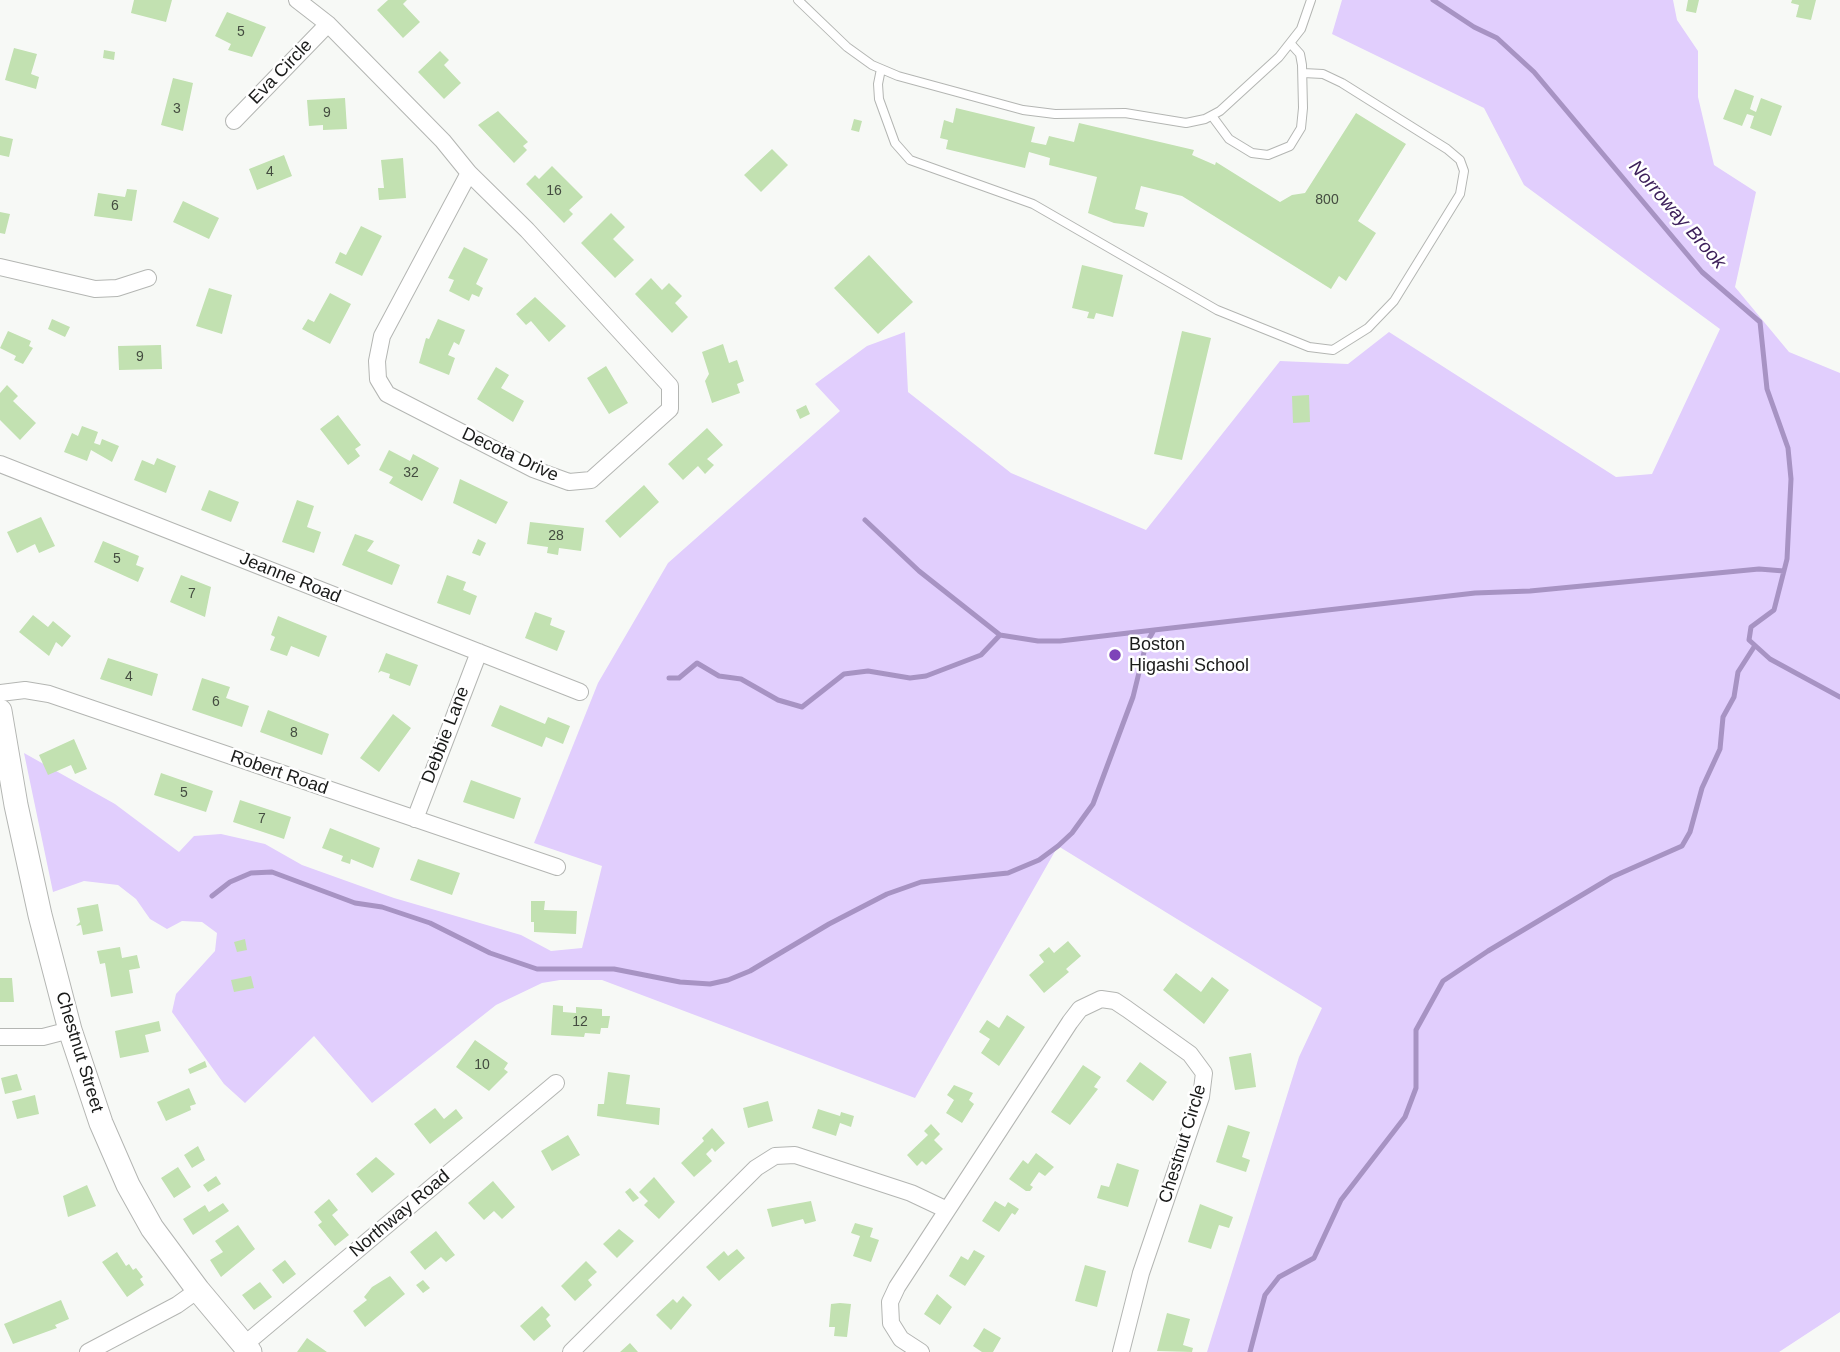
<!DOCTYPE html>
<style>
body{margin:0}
canvas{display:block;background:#f7f9f6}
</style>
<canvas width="1840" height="1352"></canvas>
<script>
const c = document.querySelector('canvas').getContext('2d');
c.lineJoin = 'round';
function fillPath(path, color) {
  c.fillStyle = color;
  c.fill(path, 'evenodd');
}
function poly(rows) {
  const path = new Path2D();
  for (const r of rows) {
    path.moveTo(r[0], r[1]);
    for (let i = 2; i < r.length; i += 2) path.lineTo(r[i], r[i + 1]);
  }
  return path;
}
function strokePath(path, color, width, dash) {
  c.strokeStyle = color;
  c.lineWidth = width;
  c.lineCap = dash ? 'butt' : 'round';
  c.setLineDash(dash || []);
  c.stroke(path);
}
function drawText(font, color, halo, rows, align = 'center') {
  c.font = font + ' Helvetica,sans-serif';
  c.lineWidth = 5;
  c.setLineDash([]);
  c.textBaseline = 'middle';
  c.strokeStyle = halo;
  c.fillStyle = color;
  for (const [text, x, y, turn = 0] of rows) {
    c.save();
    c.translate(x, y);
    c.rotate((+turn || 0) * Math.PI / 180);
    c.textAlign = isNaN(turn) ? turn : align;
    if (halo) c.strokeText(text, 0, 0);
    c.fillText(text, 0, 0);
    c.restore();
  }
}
const green = poly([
 [1342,0,1673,0,1677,20,1698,51,1698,97,1714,165,1756,192,1735,287,1789,352,1840,373,1840,1312,1779,1352,1207,1352,1299,1057,1322,1008,1058,846,915,1098,602,980,560,980,542,983,496,1005,372,1103,314,1036,245,1103,224,1084,172,1012,176,994,215,951,217,933,202,922,182,921,167,929,150,919,136,899,118,885,84,881,53,892,24,753,115,804,179,852,194,836,221,834,265,844,302,865,394,898,521,935,551,951,582,948,602,866,534,843,598,683,668,563,840,411,815,384,867,346,905,332,908,392,1011,473,1146,530,1280,361,1348,364,1389,332,1616,477,1652,474,1720,329,1524,185,1484,108,1332,34]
]);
const stream = poly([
 [1433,0,1474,27,1497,38,1534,72,1702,272,1760,322,1767,389,1788,448,1791,479,1787,559,1774,610,1751,627,1749,640,1770,659,1840,697],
 [865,520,919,571,1000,635],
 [669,678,679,678,697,663,719,676,741,679,778,700,802,707,844,674,868,671,910,678,926,676,981,655,1000,635,1038,641,1060,641,1154,630],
 [212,896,230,882,251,873,272,872,355,903,382,907,430,923,490,953,537,969,614,969,680,982,710,984,728,980,750,971,829,924,887,894,921,882,1008,873,1039,860,1058,846,1072,833,1093,804,1133,697,1146,644,1154,630,1475,593,1530,591,1759,569,1784,571],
 [1250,1352,1265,1295,1279,1277,1314,1258,1341,1200,1405,1117,1416,1088,1416,1030,1443,981,1488,951,1612,877,1682,846,1690,832,1702,788,1720,749,1723,717,1734,697,1738,672,1754,647]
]);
const building = poly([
 [134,0,172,0,166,22,131,13],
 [388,0,407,0,403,4,420,22,403,38,377,10],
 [1688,0,1699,0,1696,13,1686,11],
 [1792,0,1816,0,1811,20,1796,17,1799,5,1791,3],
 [227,12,266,27,252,57,228,50,231,44,215,36],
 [14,48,37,54,31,74,39,77,36,89,5,80],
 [104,50,115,52,114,60,103,58],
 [440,51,449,60,444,65,461,83,444,99,418,72],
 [173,78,193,83,183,131,161,125],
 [1735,89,1754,96,1750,109,1756,112,1761,98,1782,106,1771,136,1750,128,1754,116,1747,114,1742,126,1723,119],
 [345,98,347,129,323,130,323,125,309,126,307,100],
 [956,108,1035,127,1031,142,1046,145,1049,136,1074,142,1079,123,1194,150,1192,155,1215,165,1216,162,1280,202,1292,195,1305,193,1356,113,1406,144,1358,221,1376,233,1346,281,1339,276,1331,289,1182,196,1141,186,1135,209,1148,213,1144,227,1114,223,1088,213,1097,177,1049,165,1050,158,1029,152,1025,168,946,149,948,140,940,138,944,120,953,123],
 [498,111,528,142,523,146,527,150,514,163,478,125],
 [854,119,862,121,859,132,851,130],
 [0,136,13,139,9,157,0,155],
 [772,149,788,165,761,192,744,175],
 [284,155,292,176,257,190,249,169],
 [403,158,406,198,379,200,378,188,384,188,381,160],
 [552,166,583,197,569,210,573,214,564,223,526,184,535,175,539,179],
 [127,189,137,190,132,221,94,216,98,193,125,197],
 [183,201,219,218,209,239,173,222],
 [0,212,10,214,5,234,0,233],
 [611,213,625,227,613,239,634,260,615,278,581,243],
 [361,226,382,236,362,276,335,263,340,252,346,255],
 [464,247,488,259,476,284,483,288,479,297,472,294,469,301,449,291,454,280,448,278],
 [869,255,913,302,878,334,834,288],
 [1082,265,1123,275,1113,317,1096,313,1094,319,1087,318,1089,312,1072,308],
 [651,278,662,290,669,283,682,296,675,303,688,317,672,333,635,294],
 [209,288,232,295,222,334,196,326],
 [330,293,351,304,330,344,302,329,308,319,314,322],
 [535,297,566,326,549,342,531,321,526,325,516,314],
 [52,319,70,327,65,337,48,329],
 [438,319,465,330,459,345,454,342,448,355,455,358,449,375,419,363,426,338,429,339],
 [8,331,31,341,29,346,33,348,23,364,14,360,16,356,0,348],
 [1182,331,1211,338,1182,460,1154,454],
 [723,344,729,363,737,360,744,381,737,384,740,393,712,403,705,381,709,374,702,352],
 [161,345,162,369,119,370,118,346],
 [606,366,628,403,609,414,587,378],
 [496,367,509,375,501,388,524,401,513,422,477,399],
 [7,385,18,396,13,401,36,423,20,440,0,420,0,393],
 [1309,395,1310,422,1293,423,1292,396],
 [806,405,810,414,800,419,796,410],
 [338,415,361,445,355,449,360,456,348,465,320,429],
 [82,426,98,432,94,443,100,445,102,439,119,446,112,462,91,450,87,461,64,452,72,433,78,436],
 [707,428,723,445,707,459,714,465,705,474,698,466,683,480,668,464],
 [389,450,410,461,413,454,439,468,422,501,389,483,393,477,379,470],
 [157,458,176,466,166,493,134,480,142,460,154,465],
 [460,479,508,502,496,524,453,503],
 [644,485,659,502,620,538,605,521],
 [209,490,239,502,231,522,201,510],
 [297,500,314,506,307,527,321,532,314,553,282,542],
 [41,517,55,546,39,553,35,544,17,553,7,532],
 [530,522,584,528,581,551,559,548,558,555,547,553,548,547,527,544],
 [355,534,374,541,367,551,400,565,392,585,342,565],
 [478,539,486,543,480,556,472,553],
 [103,541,139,556,136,565,144,568,138,582,94,562],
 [181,575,211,587,205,617,170,602],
 [447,575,466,582,463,590,477,596,470,615,437,603],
 [535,612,552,618,550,625,565,631,557,651,525,638],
 [33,615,48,627,53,621,71,636,62,647,56,642,49,656,19,632],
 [278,616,327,636,319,657,291,646,287,656,270,650,275,637,271,635],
 [386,653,418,665,410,686,389,678,390,674,381,671,378,673],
 [108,658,158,674,152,696,100,679],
 [202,678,230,687,226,698,249,706,242,727,192,710],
 [500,705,545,724,548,717,570,726,563,744,546,737,542,747,491,726],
 [268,710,329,734,322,755,260,732],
 [393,714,411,728,379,772,360,758],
 [74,739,87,769,75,774,71,765,48,775,39,755],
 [161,773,213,791,206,812,154,795],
 [471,780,521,798,514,819,463,802],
 [240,800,291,817,284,839,233,822],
 [330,828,380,848,373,868,351,859,350,864,341,861,343,856,322,848],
 [418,859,460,873,452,895,410,880],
 [531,901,545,901,544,910,577,911,576,934,534,932,534,922,531,922],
 [98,904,103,931,83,935,81,925,76,926,80,922,77,908],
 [245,939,247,950,237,952,234,942],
 [1068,941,1081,956,1066,969,1069,972,1044,993,1029,975,1044,962,1039,955,1049,947,1054,953],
 [120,947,122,958,137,955,140,968,129,970,133,993,111,997,105,963,100,964,97,951],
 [1176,973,1201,992,1212,977,1229,990,1204,1024,1163,990],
 [251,976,254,988,234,992,231,980],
 [0,978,12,978,14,1002,0,1002],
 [553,1005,563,1006,563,1012,576,1013,576,1007,602,1009,602,1016,610,1016,608,1028,601,1028,600,1034,585,1033,584,1037,551,1035],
 [1007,1015,1025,1027,999,1066,981,1053,990,1039,979,1032,987,1020,999,1028],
 [159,1021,161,1031,145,1035,149,1052,120,1058,115,1031],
 [475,1040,508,1063,504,1069,508,1072,489,1091,456,1067],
 [1251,1053,1256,1087,1235,1090,1229,1057],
 [205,1061,207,1067,190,1074,188,1069],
 [1140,1062,1167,1082,1153,1101,1126,1081],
 [1083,1065,1101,1077,1094,1087,1098,1089,1070,1125,1051,1112],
 [608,1072,630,1075,626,1104,660,1108,659,1125,597,1116,598,1104,604,1104],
 [17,1074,22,1090,5,1094,1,1078],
 [954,1085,973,1093,969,1100,974,1104,962,1123,946,1113,954,1100,947,1095],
 [189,1088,196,1104,190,1106,191,1110,166,1121,157,1102],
 [35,1095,39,1114,17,1119,12,1101],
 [768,1101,773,1121,748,1128,743,1108],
 [435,1108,444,1119,456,1109,463,1118,430,1144,414,1124],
 [818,1109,840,1116,841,1112,854,1116,851,1127,840,1123,836,1136,812,1128],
 [931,1124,940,1134,934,1140,943,1149,926,1165,922,1161,917,1166,907,1155,928,1135,924,1131],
 [1228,1125,1250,1132,1242,1157,1250,1160,1246,1172,1216,1162],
 [712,1128,725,1143,715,1152,712,1148,706,1154,712,1161,694,1177,681,1163,704,1141,702,1138],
 [568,1135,580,1155,552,1171,541,1151],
 [198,1146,205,1160,192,1168,184,1155],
 [1036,1153,1054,1167,1045,1176,1039,1172,1030,1185,1033,1187,1030,1191,1026,1191,1009,1179,1023,1160,1028,1164],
 [376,1157,395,1174,372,1193,356,1174],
 [1117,1163,1139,1170,1128,1207,1097,1198,1101,1185,1109,1187],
 [178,1167,191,1187,174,1198,161,1178],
 [216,1176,221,1184,208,1192,203,1185],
 [654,1177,675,1202,659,1219,644,1205,648,1201,639,1192],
 [493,1181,515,1207,502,1219,494,1211,484,1220,468,1203],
 [87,1185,96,1206,68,1217,63,1196],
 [630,1188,639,1198,633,1202,625,1192],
 [329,1199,338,1210,332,1215,349,1235,335,1246,318,1225,322,1222,314,1212],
 [811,1201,816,1221,805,1224,803,1219,772,1227,767,1209],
 [995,1201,1005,1207,1008,1202,1019,1209,1015,1215,1012,1213,999,1232,982,1221],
 [223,1203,229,1211,193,1235,183,1219,205,1205,209,1212],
 [1200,1204,1233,1217,1229,1228,1219,1225,1211,1249,1188,1242],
 [855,1223,873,1228,870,1237,879,1240,871,1262,853,1256,860,1236,851,1233],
 [238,1225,255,1249,221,1277,210,1260,223,1252,215,1241],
 [619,1229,634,1241,617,1258,603,1244],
 [436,1231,455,1255,446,1262,441,1257,425,1270,410,1252],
 [737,1249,745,1258,719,1281,706,1267,724,1251,728,1256],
 [974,1250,985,1256,965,1286,949,1276,961,1256,968,1260],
 [117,1252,126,1266,129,1264,133,1270,136,1268,143,1277,140,1279,144,1285,127,1297,102,1262],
 [285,1260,296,1274,283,1284,272,1270],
 [586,1261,597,1272,588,1280,592,1285,575,1301,561,1286],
 [1085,1265,1106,1271,1097,1307,1075,1301],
 [390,1276,405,1294,365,1327,353,1311,367,1300,364,1297,372,1287],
 [423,1280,430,1288,423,1293,416,1285],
 [260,1282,272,1297,254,1310,242,1295],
 [937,1294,952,1307,940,1325,924,1314],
 [683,1296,692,1305,671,1330,656,1315,673,1299,677,1303],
 [61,1300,69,1319,55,1325,57,1328,13,1344,4,1324],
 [840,1303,851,1304,847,1337,834,1336,835,1327,829,1327,831,1304],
 [542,1306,550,1315,546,1319,551,1326,534,1341,520,1326],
 [1167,1313,1190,1319,1183,1345,1193,1348,1192,1352,1157,1351],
 [984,1328,1001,1338,993,1352,982,1352,973,1346],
 [307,1338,327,1352,297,1352],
 [630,1343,638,1352,620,1352]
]);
const service = poly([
 [798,0,847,47,872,65,898,76,1023,110,1055,114,1125,113,1186,123,1205,119,1220,111,1279,57,1301,29,1311,0],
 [881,69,878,84,879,99,895,143,910,160,1033,204,1217,310,1309,347,1333,350,1368,328,1394,301,1460,194,1464,171,1460,160,1447,149,1342,83,1323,74,1303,73],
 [1212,116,1229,139,1252,153,1268,155,1290,146,1301,128,1303,108,1302,65,1300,54,1291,44]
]);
const minor = poly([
 [297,0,328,24,443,141,469,173,527,230,670,386,670,409,591,480,569,482,533,469,387,394,378,379,377,361,382,336,469,173],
 [234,121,328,24],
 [0,267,95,289,117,288,148,278],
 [0,464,580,692],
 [0,693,25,690,49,694,557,867],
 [415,819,479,652],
 [0,1037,43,1037,70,1030],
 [244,1345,556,1083],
 [88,1352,177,1305,198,1290],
 [571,1352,756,1168,775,1156,795,1155,911,1193,947,1210],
 [921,1352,901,1339,891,1323,890,1302,897,1287,1070,1022,1080,1009,1101,999,1115,1001,1127,1009,1190,1054,1204,1073,1201,1097,1141,1273,1121,1352]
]);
const secondary = poly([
 [0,711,16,805,40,915,70,1030,101,1123,128,1185,152,1228,198,1290,250,1352]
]);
const markers = [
 [1115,655,7,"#7e43b9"]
];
const numberNames = [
 ["5",241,32],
 ["3",177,109],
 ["9",327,113],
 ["4",270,172],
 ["16",554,191],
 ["800",1327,200],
 ["6",115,206],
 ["9",140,357],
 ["32",411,473],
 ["28",556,536],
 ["5",117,559],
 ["7",192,594],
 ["4",129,677],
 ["6",216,702],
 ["8",294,733],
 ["5",184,793],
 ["7",262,819],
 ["12",580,1022],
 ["10",482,1065]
];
const streetNames = [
 ["Eva Circle",281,72,-46],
 ["Decota Drive",510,455,25],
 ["Jeanne Road",290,578,22],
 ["Debbie Lane",446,735,-69],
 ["Robert Road",279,773,19],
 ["Chestnut Street",79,1052,73],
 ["Chestnut Circle",1183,1144,-73],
 ["Northway Road",400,1214,-40]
];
const poiNames = [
 ["Boston",1129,645],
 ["Higashi School",1129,666]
];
const waterNames = [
 ["Norroway Brook",1677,215,49]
];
fillPath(green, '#e1cefd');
strokePath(stream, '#a793c3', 5);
fillPath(building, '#c2e1b1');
strokePath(service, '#b4b6b3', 10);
strokePath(minor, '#b4b6b3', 18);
strokePath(secondary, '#b4b6b3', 25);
strokePath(service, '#fff', 8);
strokePath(minor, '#fff', 16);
strokePath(secondary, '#fff', 23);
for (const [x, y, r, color] of markers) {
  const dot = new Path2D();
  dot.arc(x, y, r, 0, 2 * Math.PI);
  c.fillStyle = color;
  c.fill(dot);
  strokePath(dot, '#fff', 2.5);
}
drawText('14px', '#444c40', null, numberNames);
drawText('18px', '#1a1b1a', '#fff', streetNames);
drawText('18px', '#1a1b1a', '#fff', poiNames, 'left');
drawText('italic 19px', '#3d205b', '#fff', waterNames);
</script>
